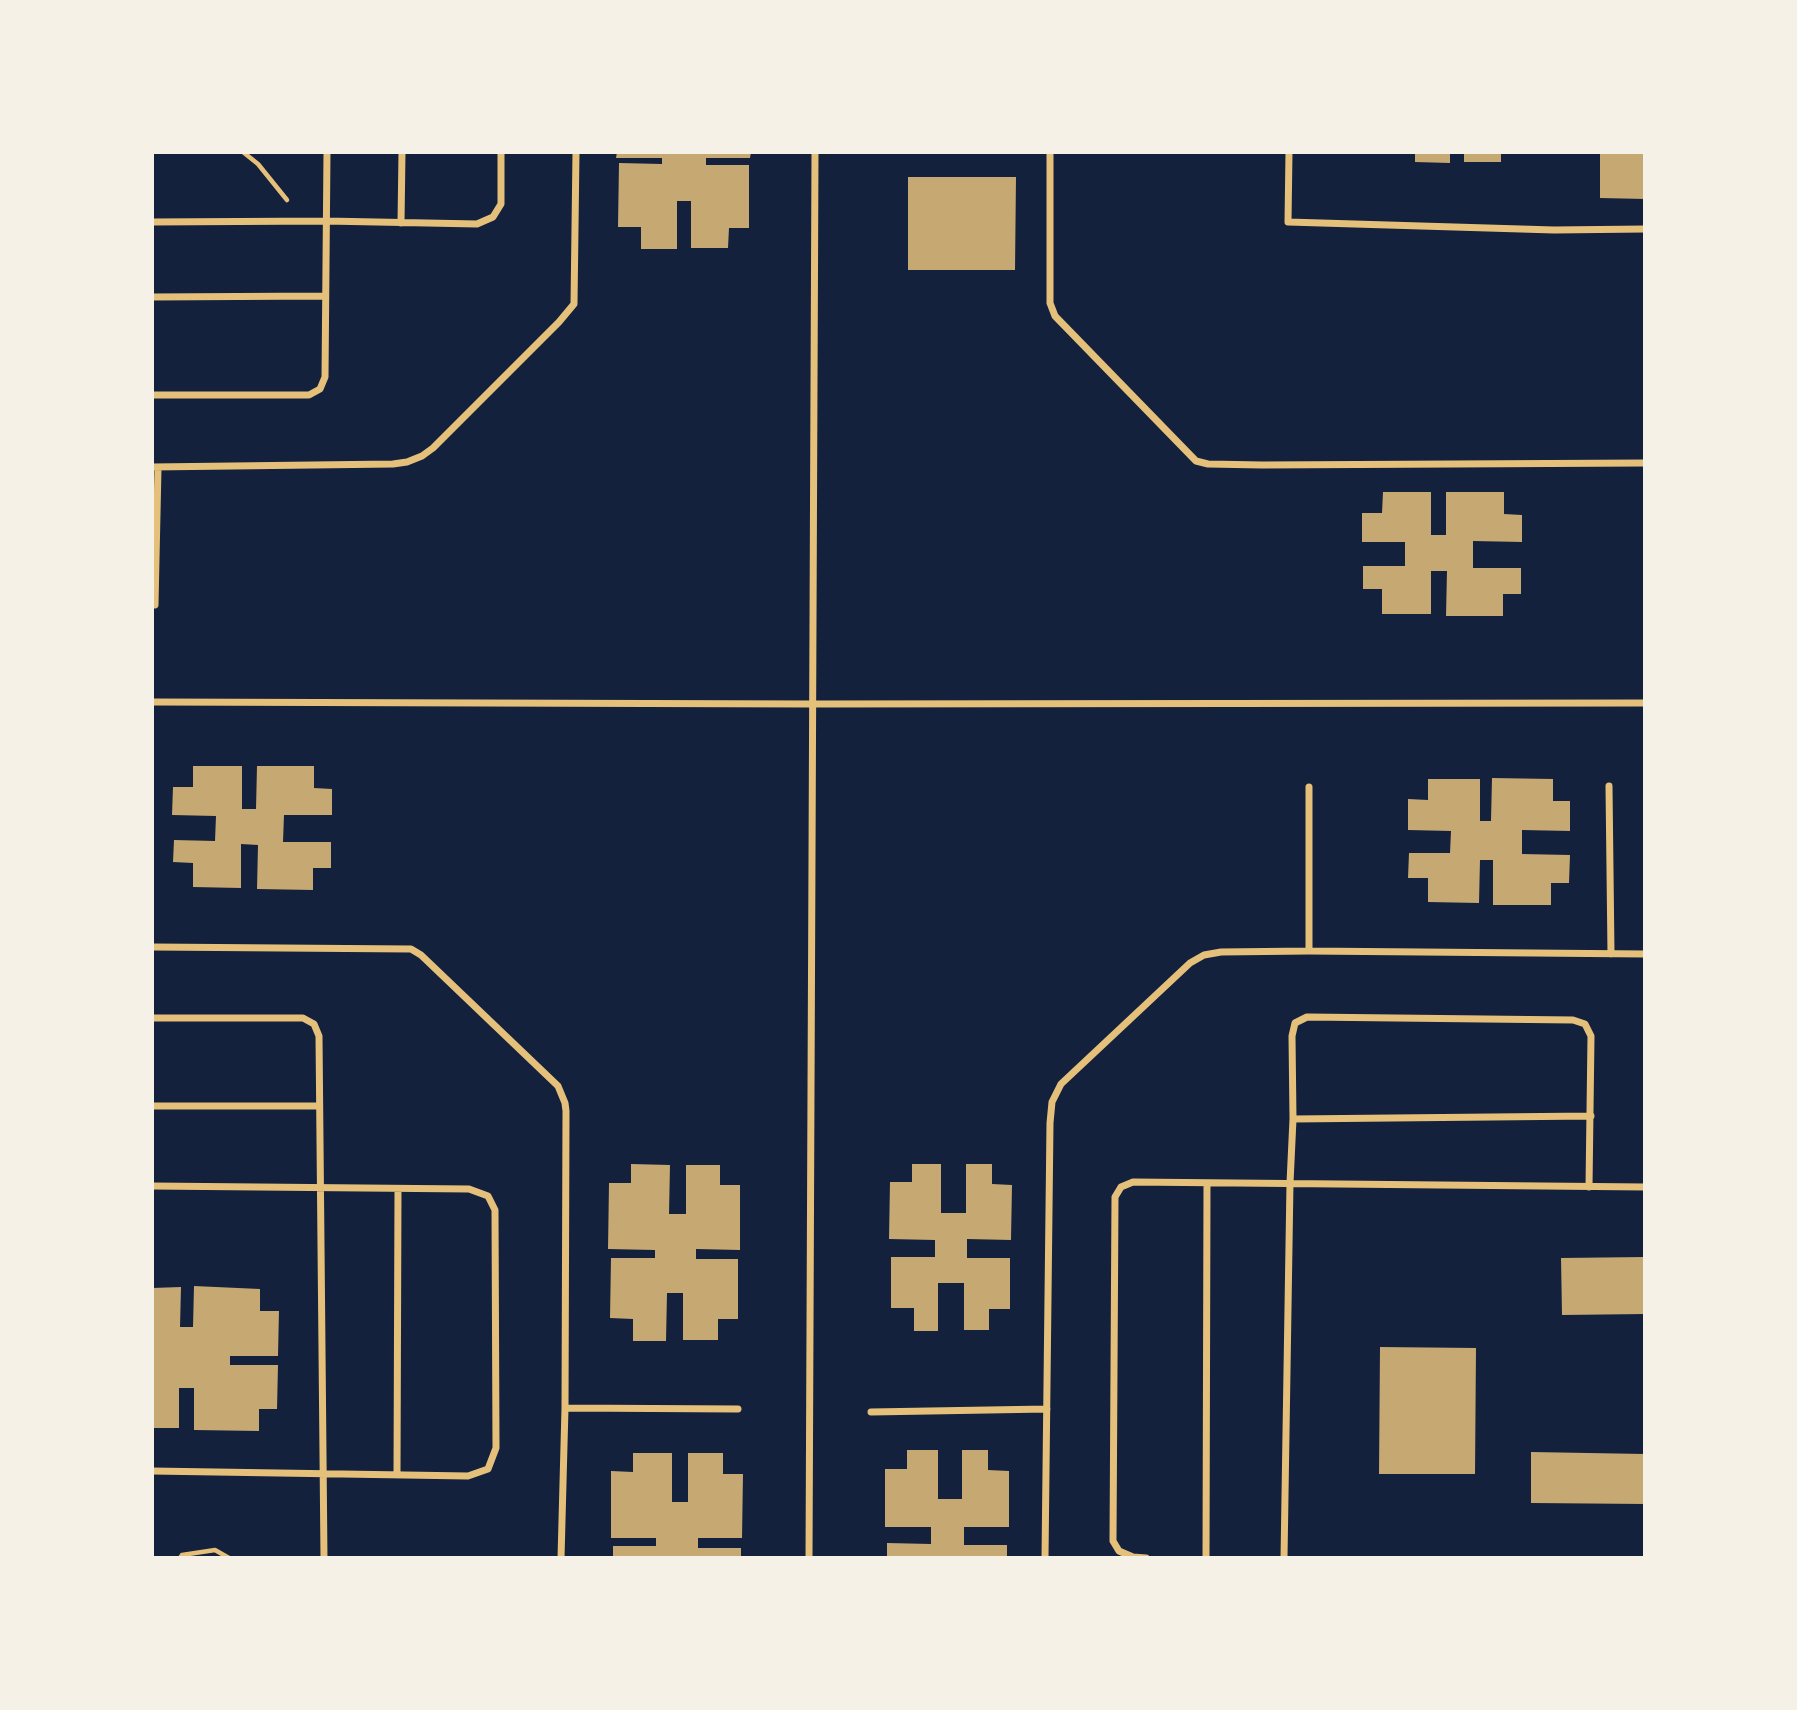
<!DOCTYPE html>
<style>
body{margin:0}
#map{position:relative;width:1797px;height:1710px;overflow:hidden;background:#14213d;font-family:Raleway,sans-serif}
canvas{display:block}
.frame{position:absolute;inset:0;border:154px solid #f6f1e7;pointer-events:none}
</style>
<div id="map">
<canvas width="1797" height="1710"></canvas>
<div class="frame"></div>
</div>
<script>
const c = document.querySelector('canvas').getContext('2d');
c.lineJoin = 'round';
function fillPath(path, color) {
  c.fillStyle = color;
  c.fill(path, 'evenodd');
}
function poly(rows) {
  const path = new Path2D();
  for (const r of rows) {
    path.moveTo(r[0], r[1]);
    for (let i = 2; i < r.length; i += 2) path.lineTo(r[i], r[i + 1]);
  }
  return path;
}
function strokePath(path, color, width, dash) {
  c.strokeStyle = color;
  c.lineWidth = width;
  c.lineCap = dash ? 'butt' : 'round';
  c.setLineDash(dash || []);
  c.stroke(path);
}
const building = poly([
 [617,152,751,152,750,158,706,158,706,165,749,165,749,228,729,228,728,248,691,248,691,201,677,201,677,249,641,249,641,227,618,227,619,163,662,164,662,158,616,158],
 [1415,152,1450,152,1450,163,1415,162],
 [1464,152,1501,152,1501,162,1464,162],
 [1600,152,1645,152,1645,199,1600,198],
 [908,177,1016,177,1015,270,908,270],
 [1383,492,1431,492,1431,535,1446,535,1446,492,1504,492,1504,514,1522,515,1522,542,1473,541,1473,568,1521,568,1521,594,1503,594,1503,616,1446,616,1447,571,1431,571,1431,614,1382,614,1382,589,1363,589,1363,566,1405,566,1405,542,1362,542,1362,513,1382,513],
 [193,766,242,766,242,809,256,809,257,766,314,766,314,788,332,789,332,815,284,815,283,842,331,842,331,868,313,868,313,890,257,889,258,845,241,844,241,888,193,887,193,863,173,862,174,840,215,841,216,816,172,815,173,787,193,787],
 [1492,778,1553,779,1553,801,1570,801,1570,831,1522,830,1522,854,1570,855,1569,883,1551,883,1551,905,1493,905,1493,860,1480,860,1479,903,1428,902,1428,878,1408,878,1409,853,1450,853,1451,831,1408,830,1408,799,1428,800,1428,779,1480,779,1480,821,1491,821],
 [631,1164,670,1165,669,1214,686,1214,686,1165,720,1165,720,1185,740,1185,740,1250,696,1249,696,1259,738,1259,738,1319,718,1319,718,1340,683,1340,683,1293,667,1293,666,1341,633,1341,633,1319,610,1318,611,1258,655,1258,655,1250,608,1249,609,1183,631,1183],
 [912,1164,941,1164,941,1213,966,1213,966,1164,992,1164,992,1184,1012,1185,1011,1240,967,1239,967,1258,1010,1258,1010,1309,989,1309,989,1330,964,1330,964,1283,938,1283,938,1331,914,1331,914,1308,891,1308,891,1257,935,1257,935,1240,889,1239,890,1182,912,1182],
 [1645,1257,1645,1314,1562,1315,1561,1258],
 [194,1286,260,1289,260,1311,279,1311,278,1356,230,1356,230,1365,278,1365,277,1409,259,1409,259,1431,194,1430,194,1388,179,1388,179,1428,152,1428,152,1288,181,1287,180,1327,193,1327],
 [1380,1347,1476,1348,1475,1474,1379,1474],
 [907,1450,938,1450,938,1499,962,1499,962,1450,988,1450,988,1470,1009,1471,1009,1527,964,1527,964,1545,1007,1545,1007,1558,887,1558,887,1543,931,1544,931,1527,885,1527,885,1469,907,1469],
 [1531,1452,1645,1454,1645,1504,1531,1503],
 [633,1453,672,1453,672,1502,688,1502,688,1453,723,1453,723,1474,743,1474,742,1538,698,1538,698,1548,741,1548,741,1558,613,1558,613,1546,656,1546,656,1538,611,1538,611,1471,633,1472]
]);
const path = poly([
 [243,152,258,164,287,200],
 [180,1558,182,1555,215,1550,229,1558]
]);
const minor = poly([
 [1050,152,1050,303,1055,316,1196,461,1208,464,1262,465,1645,463],
 [1289,152,1288,222,1554,230,1645,229],
 [152,222,326,221,477,224,493,217,501,204,501,152],
 [401,223,402,152],
 [152,297,325,296],
 [152,395,309,395,320,389,325,377,327,152],
 [152,467,393,464,407,462,422,456,433,448,559,322,574,304,576,152],
 [155,605,158,468],
 [152,702,812,704,1645,703],
 [1609,786,1611,954],
 [152,947,411,949,421,955,558,1086,565,1103,566,1111,565,1408,561,1558],
 [1309,951,1309,787],
 [152,1018,303,1018,314,1024,319,1036,324,1558],
 [152,1106,319,1106],
 [1293,1119,1591,1116],
 [152,1186,469,1189,488,1196,495,1210,496,1448,488,1469,468,1476,152,1471],
 [565,1408,738,1409],
 [871,1412,1047,1409],
 [397,1474,398,1189],
 [809,1558,815,152],
 [1045,1558,1050,1123,1052,1102,1061,1084,1190,963,1204,955,1221,952,1309,951,1645,954],
 [1146,1558,1133,1557,1119,1551,1113,1541,1115,1197,1121,1187,1133,1182,1645,1187],
 [1206,1558,1207,1183],
 [1284,1558,1290,1183,1293,1119,1292,1036,1295,1023,1307,1017,1573,1020,1585,1024,1591,1036,1589,1187]
]);
fillPath(building, '#c6a872');
strokePath(path, '#e5c07b', 4.5);
strokePath(minor, '#e5c07b', 7);
</script>
